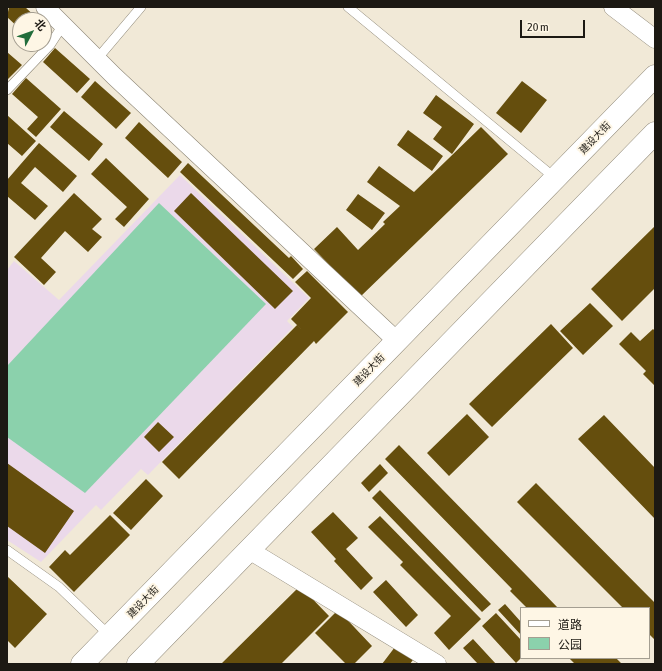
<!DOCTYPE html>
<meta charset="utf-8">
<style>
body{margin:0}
#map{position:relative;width:662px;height:671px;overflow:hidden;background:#f1e9d7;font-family:"Asap Condensed","Noto Sans SC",sans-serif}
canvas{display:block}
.frame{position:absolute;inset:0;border:8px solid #1c1913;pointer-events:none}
.legend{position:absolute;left:520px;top:607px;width:130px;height:52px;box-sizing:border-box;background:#fef6e5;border:1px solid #a49e91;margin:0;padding:5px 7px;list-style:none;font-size:12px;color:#1c1913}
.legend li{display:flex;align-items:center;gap:8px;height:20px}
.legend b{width:20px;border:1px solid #a49e91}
.north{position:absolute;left:12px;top:12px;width:40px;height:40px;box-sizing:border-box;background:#fef6e5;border:1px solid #a49e91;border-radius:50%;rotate:49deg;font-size:11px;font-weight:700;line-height:16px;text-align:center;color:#1c1913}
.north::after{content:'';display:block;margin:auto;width:14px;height:18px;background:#226d3b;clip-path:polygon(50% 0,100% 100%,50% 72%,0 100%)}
.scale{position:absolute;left:520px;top:20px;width:65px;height:18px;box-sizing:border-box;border:2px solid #1c1913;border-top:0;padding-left:5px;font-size:12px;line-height:14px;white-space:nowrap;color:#1c1913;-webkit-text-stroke:3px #fef6e5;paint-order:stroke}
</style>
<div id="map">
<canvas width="662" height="671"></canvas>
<div class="frame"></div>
<ul class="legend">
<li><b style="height:5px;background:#fff"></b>道路</li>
<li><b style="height:11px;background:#8bd1ac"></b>公园</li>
</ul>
<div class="north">北</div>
<div class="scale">20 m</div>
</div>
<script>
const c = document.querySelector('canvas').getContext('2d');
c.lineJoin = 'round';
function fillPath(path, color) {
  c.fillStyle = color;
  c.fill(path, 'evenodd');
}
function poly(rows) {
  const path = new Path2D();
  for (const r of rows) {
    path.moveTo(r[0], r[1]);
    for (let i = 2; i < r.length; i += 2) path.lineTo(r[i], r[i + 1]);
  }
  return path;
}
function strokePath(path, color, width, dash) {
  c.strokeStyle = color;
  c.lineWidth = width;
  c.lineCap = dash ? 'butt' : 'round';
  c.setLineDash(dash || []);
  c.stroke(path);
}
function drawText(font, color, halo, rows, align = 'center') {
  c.font = font + ' "Asap Condensed","Noto Sans SC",sans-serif';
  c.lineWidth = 4;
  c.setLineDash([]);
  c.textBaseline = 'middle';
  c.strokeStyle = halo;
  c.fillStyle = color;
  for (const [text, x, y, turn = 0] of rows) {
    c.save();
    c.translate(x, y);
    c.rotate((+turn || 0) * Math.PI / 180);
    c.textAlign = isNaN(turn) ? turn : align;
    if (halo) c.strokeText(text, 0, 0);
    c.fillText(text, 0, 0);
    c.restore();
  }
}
const education = poly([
 [180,175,309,298,287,321,293,327,148,475,141,469,101,510,96,505,41,562,7,540,7,270,14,261,59,300]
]);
const green = poly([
 [159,203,266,304,85,493,7,437,7,366]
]);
const building = poly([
 [9,7,25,7,39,20,20,20,20,29,7,17],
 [44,25,52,32,44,40],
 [55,48,90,79,77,93,43,62],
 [7,52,22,65,8,79,7,78],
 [26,78,61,109,36,137,27,129,38,117,12,94],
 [95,81,131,113,116,129,81,97],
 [522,81,547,100,521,133,496,113],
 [436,95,474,124,452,154,433,139,442,127,423,113],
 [64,111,103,144,89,161,50,127],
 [7,115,36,141,22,156,7,143],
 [139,122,182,162,168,178,125,138],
 [481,127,508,154,360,297,314,249,337,227,358,250,385,224,383,222,400,206,367,182,379,166,414,192],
 [408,130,443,156,432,171,397,145],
 [39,143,77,176,63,192,35,167,21,183,48,206,35,220,7,196,7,180],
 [106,158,149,199,124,227,115,219,127,207,91,174],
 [188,163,289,258,291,256,303,269,293,279,180,172],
 [74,193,102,219,92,229,102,237,88,252,65,231,41,258,56,272,44,285,14,257],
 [191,193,293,291,275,309,174,211],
 [358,194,385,213,372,230,346,210],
 [655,226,655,288,622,321,591,289],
 [307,271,348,312,316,344,314,341,179,479,162,462,297,325,301,329,291,319,311,298,295,282],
 [590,303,613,326,583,355,560,331],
 [551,324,573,348,492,427,469,404],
 [653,329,655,331,655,386,643,374,646,371,619,344,631,332,640,341],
 [467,414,489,437,449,476,427,453],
 [604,415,655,468,655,519,578,439],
 [158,422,174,437,159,452,144,437],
 [399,445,526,575,558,608,527,608,510,591,512,589,385,459],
 [7,463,74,511,45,553,7,526],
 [380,464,388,473,369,492,361,483],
 [146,479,163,496,131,530,113,513],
 [536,483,655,603,655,640,649,634,649,608,623,608,517,502],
 [380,490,491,604,482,612,372,498],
 [333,512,358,538,346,549,373,578,361,590,334,561,336,559,311,532],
 [110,515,130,535,74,592,49,567,65,550,70,555],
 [380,516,481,619,449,650,434,633,451,616,400,565,403,562,368,527],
 [7,576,47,614,15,648,7,640],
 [386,580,418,615,406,627,373,592],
 [300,586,329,616,281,664,221,664],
 [505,604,521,622,521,635,498,610],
 [338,610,372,646,354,664,346,664,315,633],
 [496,613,521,640,521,658,516,663,482,626],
 [473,639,496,664,478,664,463,648],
 [398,643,415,657,410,664,382,664],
 [569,658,616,658,622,664,575,664]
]);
const service = poly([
 [348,7,555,178],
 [97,59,141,7],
 [7,90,50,45,63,25],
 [7,550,59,587,110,636]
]);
const minor = poly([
 [45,7,114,76,397,341],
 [613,7,655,39],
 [249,550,437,664]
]);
const primary = poly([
 [82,664,655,76],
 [138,664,655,133]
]);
const streetNames = [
 ["建设大街",595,138,-46],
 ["建设大街",369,370,-46],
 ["建设大街",143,602,-46]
];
fillPath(education, '#ebd9ea');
fillPath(green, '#8bd1ac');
fillPath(building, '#654e0d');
strokePath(service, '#8c8575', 10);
strokePath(minor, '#8c8575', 19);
strokePath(primary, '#8c8575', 23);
strokePath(service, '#fff', 9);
strokePath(minor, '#fff', 18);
strokePath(primary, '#fff', 22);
drawText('10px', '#1c1913', '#fef6e5', streetNames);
</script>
